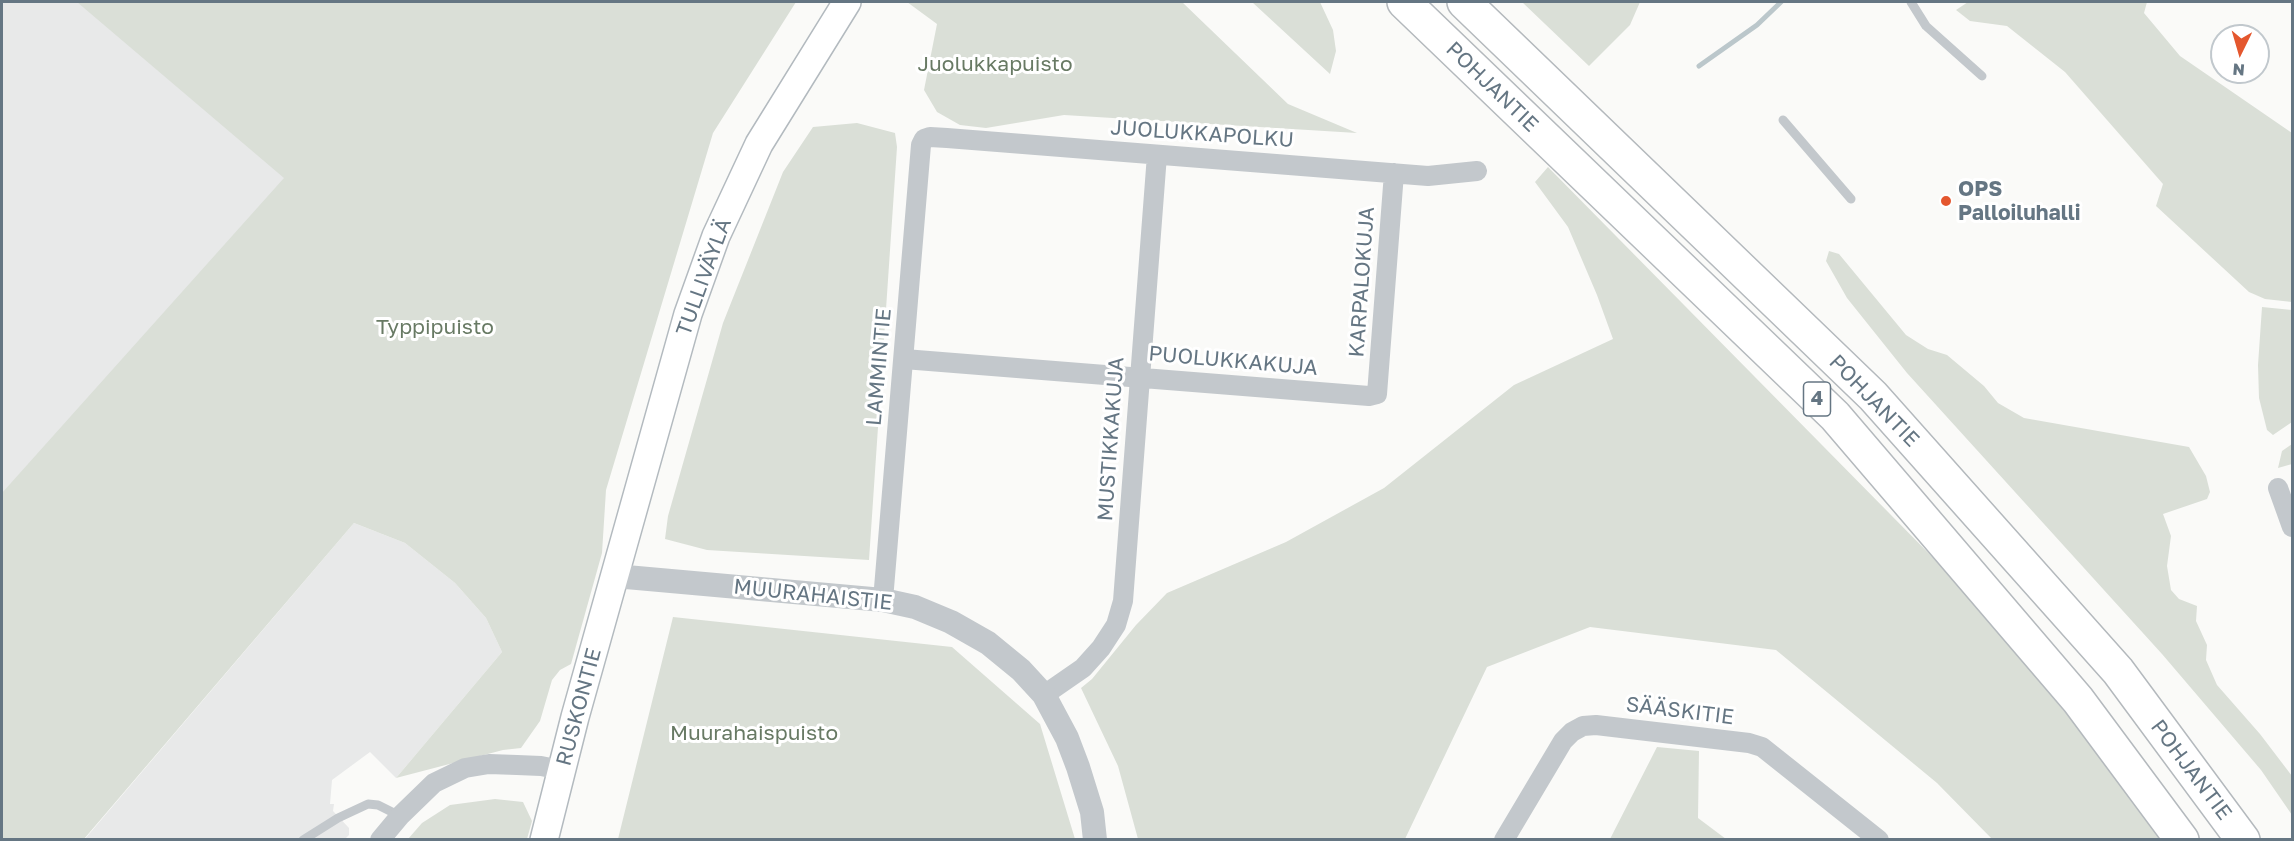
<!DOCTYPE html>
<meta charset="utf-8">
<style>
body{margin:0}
#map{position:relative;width:2294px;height:841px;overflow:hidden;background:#fafaf8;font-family:"Golos Text",sans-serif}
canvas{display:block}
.frame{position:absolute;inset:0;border:3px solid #657683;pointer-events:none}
.north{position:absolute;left:2210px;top:24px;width:60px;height:60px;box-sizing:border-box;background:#fff;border:2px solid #c1c8cd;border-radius:50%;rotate:185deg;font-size:16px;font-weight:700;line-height:24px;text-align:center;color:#657683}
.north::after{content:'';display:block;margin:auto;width:21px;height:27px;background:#e4572e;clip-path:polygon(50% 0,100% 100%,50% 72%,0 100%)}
</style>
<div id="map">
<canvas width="2294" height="841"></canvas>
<div class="frame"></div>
<div class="north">N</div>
</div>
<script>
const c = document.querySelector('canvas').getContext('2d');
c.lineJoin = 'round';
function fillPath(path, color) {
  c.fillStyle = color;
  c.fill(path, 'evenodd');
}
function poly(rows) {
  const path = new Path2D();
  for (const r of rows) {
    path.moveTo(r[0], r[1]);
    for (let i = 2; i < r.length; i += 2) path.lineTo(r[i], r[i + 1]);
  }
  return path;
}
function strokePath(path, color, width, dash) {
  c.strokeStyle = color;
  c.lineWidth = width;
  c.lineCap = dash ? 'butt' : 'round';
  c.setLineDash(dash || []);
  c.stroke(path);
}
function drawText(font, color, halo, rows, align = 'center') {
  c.font = font + ' "Golos Text",sans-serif';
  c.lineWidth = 6;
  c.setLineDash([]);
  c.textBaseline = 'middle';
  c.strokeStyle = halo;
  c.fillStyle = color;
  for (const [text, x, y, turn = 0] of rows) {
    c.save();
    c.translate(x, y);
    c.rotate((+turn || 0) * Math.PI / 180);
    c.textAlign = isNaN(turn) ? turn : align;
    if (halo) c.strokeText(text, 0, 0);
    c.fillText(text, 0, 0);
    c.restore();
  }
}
const built = poly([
 [2,2,507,2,2,840],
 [354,523,405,543,455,583,486,618,502,652,396,778,370,752,332,780,330,804,334,804,333,811,349,828,349,835,345,839,84,840]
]);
const green = poly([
 [77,2,796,2,713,133,606,490,602,553,571,664,560,670,552,680,540,721,521,748,503,750,396,778,502,652,486,618,455,583,405,543,354,523,84,839,2,840,2,493,284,178],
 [907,2,1182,2,1288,104,1357,133,1064,115,986,128,960,125,937,112,924,90,937,24],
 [1252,2,1320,2,1333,30,1336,51,1330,74],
 [1522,2,1640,2,1630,25,1589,66],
 [1968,2,2147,2,2144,13,2180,56,2292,133,2292,302,2265,299,2249,292,2156,206,2163,184,2065,72,2007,26,1970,21,1956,10],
 [857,123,895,133,897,147,869,560,707,550,665,539,668,516,723,323,783,172,813,127],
 [1548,167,1959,584,2122,781,2165,839,1992,839,1937,783,1776,650,1590,627,1487,667,1405,839,1138,839,1118,766,1081,688,1092,679,1136,625,1167,593,1286,542,1384,488,1514,385,1613,339,1597,295,1568,227,1535,182],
 [1829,251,1839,254,1906,335,1928,349,1947,355,1984,386,1998,403,2024,418,2189,447,2206,476,2210,492,2207,499,2163,514,2171,536,2167,566,2171,590,2179,599,2197,606,2196,621,2207,645,2206,660,2217,685,2260,734,2292,776,2292,815,2261,770,2162,654,1907,373,1847,298,1826,261],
 [2262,307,2292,310,2292,422,2273,435,2267,430,2259,398,2258,365],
 [2292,444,2292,464,2278,468,2282,451],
 [673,617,952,647,1040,724,1075,839,618,839],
 [1657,747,1699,751,1698,818,1726,839,1610,839],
 [495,799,523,802,532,821,527,839,408,839,422,823,450,805]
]);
const stream = poly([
 [1699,66,1757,25,1781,2]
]);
const service = poly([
 [1911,2,1926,26,1982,76],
 [1783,120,1851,199],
 [303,840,338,818,368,804,378,805,400,816]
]);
const minor = poly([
 [904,359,1369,396,1377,394,1394,173],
 [2278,488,2292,527],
 [883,600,921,145,924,139,930,137,947,138,1428,176,1477,171],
 [1044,695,1083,668,1101,648,1116,625,1123,601,1157,155],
 [380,840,400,816,434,783,465,768,489,764,517,765,541,766,561,770],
 [1504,840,1563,741,1572,732,1583,726,1596,725,1749,743,1762,747,1879,840]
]);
const tertiary = poly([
 [615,576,883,600,915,607,951,622,988,643,1021,670,1044,695,1067,738,1078,767,1092,812,1095,840]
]);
const secondary = poly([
 [544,840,575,717,688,314,716,236,759,144,847,2]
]);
const motorway = poly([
 [1404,2,1835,416,2078,700,2182,840],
 [1464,2,1873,396,2118,671,2243,840]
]);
const markers = [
 [1946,201,6,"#e4572e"]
];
const shields = [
 [1817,399,27]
];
const shieldNames = [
 ["4",1817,399]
];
const parkNames = [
 ["Juolukkapuisto",995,64],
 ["Typpipuisto",435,327],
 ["Muurahaispuisto",754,733]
];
const streetNames = [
 ["POHJANTIE",1492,87,44],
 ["JUOLUKKAPOLKU",1202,134,4],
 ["TULLIVÄYLÄ",704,277,-70],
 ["KARPALOKUJA",1362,282,-86],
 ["PUOLUKKAKUJA",1233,361,5],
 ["LAMMINTIE",879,367,-85],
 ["POHJANTIE",1874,401,46],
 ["MUSTIKKAKUJA",1111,439,-86],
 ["MUURAHAISTIE",813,595,6],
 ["RUSKONTIE",579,707,-75],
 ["SÄÄSKITIE",1680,711,7],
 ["POHJANTIE",2191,770,53]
];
const poiNames = [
 ["OPS",1958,189],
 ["Palloiluhalli",1958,213]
];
fillPath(built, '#e8e9e9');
fillPath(green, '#dadfd7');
strokePath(stream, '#bbc7cb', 5);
strokePath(secondary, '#b3babf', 30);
strokePath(motorway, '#b4b9bd', 36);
strokePath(service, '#c3c8cc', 9);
strokePath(minor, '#c3c8cc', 20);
strokePath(tertiary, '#c3c8cc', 24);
strokePath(secondary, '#fff', 27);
strokePath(motorway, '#fff', 33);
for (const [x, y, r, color] of markers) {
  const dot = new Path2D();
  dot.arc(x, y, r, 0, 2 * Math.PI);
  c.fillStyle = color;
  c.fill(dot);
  strokePath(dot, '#fff', 2);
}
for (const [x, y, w] of shields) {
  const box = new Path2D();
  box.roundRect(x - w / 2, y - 17, w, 34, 4.5);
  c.fillStyle = '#fff';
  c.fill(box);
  strokePath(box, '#657683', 1.5);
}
drawText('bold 20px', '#657683', null, shieldNames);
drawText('21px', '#687a64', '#fff', parkNames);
drawText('21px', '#657683', '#fff', streetNames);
drawText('bold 21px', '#657683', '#fff', poiNames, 'left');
</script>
